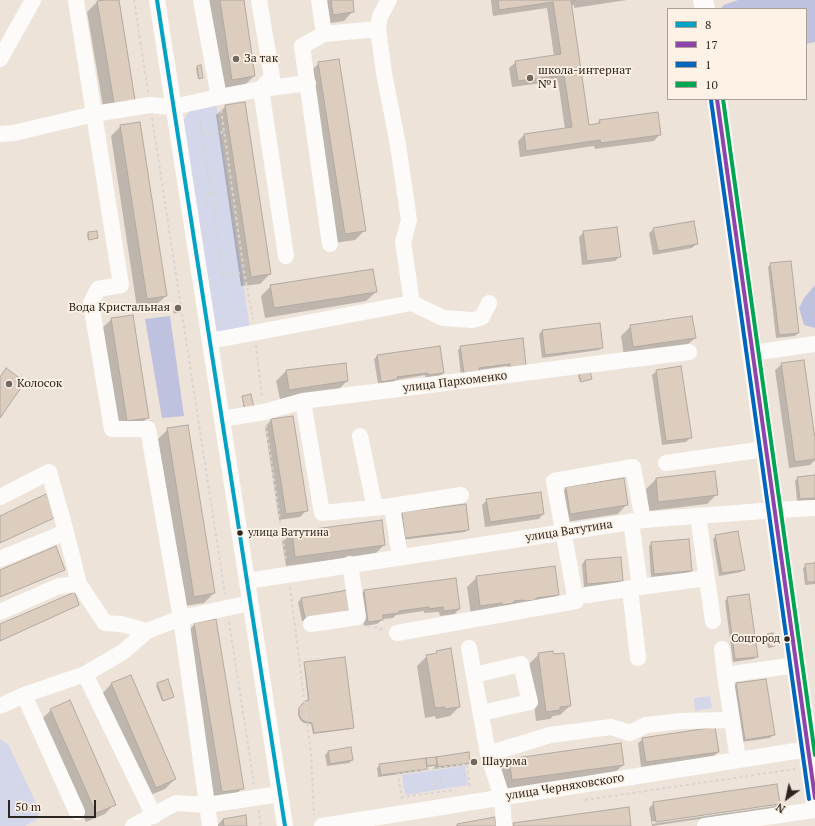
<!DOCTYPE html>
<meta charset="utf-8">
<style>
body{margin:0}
#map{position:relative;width:815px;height:826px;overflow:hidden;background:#eee3d9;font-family:"PT Serif",serif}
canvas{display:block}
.legend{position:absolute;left:667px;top:8px;width:140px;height:92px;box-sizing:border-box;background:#fef1e6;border:1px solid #aa9f96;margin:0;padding:5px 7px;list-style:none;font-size:12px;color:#2d251f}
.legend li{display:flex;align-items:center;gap:8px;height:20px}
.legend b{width:20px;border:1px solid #aa9f96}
.north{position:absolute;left:767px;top:778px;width:40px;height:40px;-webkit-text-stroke:3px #fef1e6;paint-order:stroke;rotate:213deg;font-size:11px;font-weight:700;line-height:16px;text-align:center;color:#2d251f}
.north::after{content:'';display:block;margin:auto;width:14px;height:18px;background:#2d251f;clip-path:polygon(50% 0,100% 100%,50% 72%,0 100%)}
.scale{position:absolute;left:8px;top:800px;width:88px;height:18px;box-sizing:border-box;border:2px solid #2d251f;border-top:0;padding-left:5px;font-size:12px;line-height:14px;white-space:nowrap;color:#2d251f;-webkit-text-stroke:3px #fef1e6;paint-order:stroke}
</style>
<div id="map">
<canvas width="815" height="826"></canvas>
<ul class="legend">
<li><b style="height:5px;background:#02a2c5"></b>8</li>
<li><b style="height:5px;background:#8e44ad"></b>17</li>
<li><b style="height:5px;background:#0065bd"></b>1</li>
<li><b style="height:5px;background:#00a651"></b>10</li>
</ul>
<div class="north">N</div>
<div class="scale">50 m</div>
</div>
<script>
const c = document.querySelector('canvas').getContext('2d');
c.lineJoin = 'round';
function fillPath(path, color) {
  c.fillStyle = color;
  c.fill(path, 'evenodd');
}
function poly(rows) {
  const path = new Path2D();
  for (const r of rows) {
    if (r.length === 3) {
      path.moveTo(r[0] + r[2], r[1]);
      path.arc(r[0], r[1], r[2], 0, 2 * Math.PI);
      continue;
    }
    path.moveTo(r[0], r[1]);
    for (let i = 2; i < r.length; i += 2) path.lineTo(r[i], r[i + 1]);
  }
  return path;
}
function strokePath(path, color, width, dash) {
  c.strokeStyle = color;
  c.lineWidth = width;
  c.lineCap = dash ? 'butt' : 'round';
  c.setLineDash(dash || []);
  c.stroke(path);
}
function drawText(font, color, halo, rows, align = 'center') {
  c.font = font + ' "PT Serif",serif';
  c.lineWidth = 3.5;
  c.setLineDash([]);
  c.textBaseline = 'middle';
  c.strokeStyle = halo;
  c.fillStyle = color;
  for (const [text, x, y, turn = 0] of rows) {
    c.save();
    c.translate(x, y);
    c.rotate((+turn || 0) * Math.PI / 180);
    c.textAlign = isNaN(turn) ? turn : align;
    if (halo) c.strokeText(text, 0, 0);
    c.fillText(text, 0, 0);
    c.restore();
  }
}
const green = poly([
 [216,103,250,329,217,335,183,121,190,110],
 [710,696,712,708,695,711,694,698],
 [0,739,8,744,40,811,36,820,25,826,0,826],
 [465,766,468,785,405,795,402,775]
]);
const forest = poly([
 [738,0,815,0,815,42,806,44,806,9,720,9,724,5],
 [815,285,815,328,804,325,799,308,804,298],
 [170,316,184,416,162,418,145,319]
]);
const shadow = poly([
 [111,0,118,0,125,109,104,112,87,12,97,2],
 [209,0,243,0,254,76,244,86,223,89],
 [320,0,352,0,353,11,344,21,324,24],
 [491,0,627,0,574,8,574,5,571,6,588,126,596,125,600,121,660,134,654,141,595,149,594,146,520,157,518,141,524,135,565,129,558,81,512,87,509,68,516,62,554,56,547,8,493,16,491,1],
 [319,63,365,230,355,240,335,243,309,73],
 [201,66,202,77,201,79,198,79,196,68,197,67],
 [226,106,270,274,260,284,241,286,216,115],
 [121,126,166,296,156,305,137,308,111,136],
 [654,229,697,243,692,248,653,255,649,233],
 [584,232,620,256,615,261,582,265,579,237],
 [88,233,97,238,96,239,88,240,87,235],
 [771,264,798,333,795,336,776,338,768,267],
 [271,286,376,292,366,301,265,318,261,296],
 [112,319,148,417,138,427,117,430,102,328],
 [631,326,695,338,685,347,624,356,621,336],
 [542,331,602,347,599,350,542,358,539,334],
 [461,347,525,365,508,369,507,366,479,370,461,376,458,350],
 [377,356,443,373,440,376,425,378,425,375,396,380,393,382,378,384,374,359],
 [345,364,347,381,337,391,280,399,276,381,286,371],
 [782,364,815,446,815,460,810,465,789,468,775,370],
 [657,371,691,437,686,442,662,445,652,375],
 [580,374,591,379,590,380,580,382,578,376],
 [243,396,251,409,244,410,242,398],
 [271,420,307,510,300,517,279,520,265,427],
 [168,429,214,593,204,603,185,606,158,439],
 [714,472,717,494,707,504,649,511,646,489,656,479],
 [815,476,815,500,797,501,795,481,798,478],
 [623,479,627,504,618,514,560,523,556,498,566,488],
 [487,500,543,514,539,519,485,527,482,505],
 [465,505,468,529,465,532,402,540,399,516,402,513],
 [292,533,384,545,374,555,286,566,282,542],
 [716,536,744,569,741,572,719,576,713,539],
 [652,543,691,571,688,574,651,577,649,546],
 [585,561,622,581,619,584,584,587,582,564],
 [815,561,815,584,805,585,803,568,806,565,813,564],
 [477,577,558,595,549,605,471,615,467,587],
 [364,591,459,609,455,614,440,616,439,612,424,613,424,611,396,615,393,618,383,619,377,624,364,626,359,596],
 [728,598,757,656,754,659,733,662,725,601],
 [301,599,347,613,302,621,298,602],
 [195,624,242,788,233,798,212,801,185,634],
 [767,635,774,646,773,647,768,648,766,636],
 [437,652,459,707,450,716,436,719,435,716,425,718,417,666,427,656,434,655],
 [539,654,570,706,560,715,553,716,550,719,536,721,529,664],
 [305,663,353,728,352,729,313,734,311,724,304,723,300,720,298,715,298,710,301,706,308,702,304,664],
 [111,684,175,779,165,789,146,797,102,694],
 [158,684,173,697,162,701,156,686],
 [736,684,773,735,770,738,742,742,733,687],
 [51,710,114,804,105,814,86,822,41,720],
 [643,739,718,752,713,757,641,767,638,743],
 [328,752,352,760,349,763,327,766,325,755],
 [468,753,469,762,466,765,435,769,434,766,426,767,426,768,423,771,378,777,377,768,380,765],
 [509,760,623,765,613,774,502,790,499,770],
 [654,803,779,804,775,808,652,826,649,808],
 [775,804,775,806,651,824,651,822],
 [223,819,246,826,217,826]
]);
const building = poly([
 [105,0,119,0,135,100,114,103,97,1,105,0],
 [220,0,244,0,255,76,232,80,220,0],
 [331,0,353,0,354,12,333,15,331,0],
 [498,0,576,0,571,1,589,125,600,123,599,120,658,112,661,135,601,143,600,140,526,151,524,134,572,127,564,75,518,81,515,61,561,54,553,2,499,10,498,0],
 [339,59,366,231,345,234,318,62,339,59],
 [201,65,203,78,199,79,197,66,201,65],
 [245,102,271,274,251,277,225,105,245,102],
 [140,122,167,296,147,299,120,125,140,122],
 [694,221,698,244,658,251,653,228,694,221],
 [617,227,621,257,587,261,583,231,617,227],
 [97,231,98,238,89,240,88,232,97,231],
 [791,261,799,333,779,335,770,263,791,261],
 [373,269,377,292,274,308,270,285,373,269],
 [179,306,180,312,174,313,174,307,179,306],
 [133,315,149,418,127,421,111,318,133,315],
 [692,316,696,338,633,347,630,325,692,316],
 [600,323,603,348,545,355,542,330,600,323],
 [523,338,526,365,511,367,510,364,479,368,480,371,464,373,460,346,523,338],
 [440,346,444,373,428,375,428,373,397,377,398,379,381,382,377,355,440,346],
 [804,360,815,439,815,459,795,462,781,363,804,360],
 [346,363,348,381,289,390,286,370,346,363],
 [681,366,692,438,666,441,656,370,681,366],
 [6,368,25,382,0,418,0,377,6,368],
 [590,371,592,379,581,382,579,374,590,371],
 [251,394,254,408,245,410,242,396,251,394],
 [293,416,308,511,286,514,271,419,293,416],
 [188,425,215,593,194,597,167,428,188,425],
 [715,471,718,495,658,502,656,478,715,471],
 [815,475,815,498,800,499,797,477,815,475],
 [624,478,628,505,570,514,566,487,624,478],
 [541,492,544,514,490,522,486,499,541,492],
 [48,493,56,517,0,543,0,516,48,493],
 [466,504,469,530,405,538,402,512,466,504],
 [382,520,385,545,295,557,292,532,382,520],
 [738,531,745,570,722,573,715,535,738,531],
 [689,539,692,571,654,574,651,542,689,539],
 [56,546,65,570,0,597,0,570,56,546],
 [621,557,623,581,587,584,585,560,621,557],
 [815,563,815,582,807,582,805,564,815,563],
 [555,566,559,595,536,598,536,600,525,601,524,600,514,601,514,603,502,605,502,603,480,606,476,576,555,566],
 [456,578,460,609,444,611,443,607,429,609,429,607,399,611,399,613,383,615,383,620,368,622,364,590,456,578],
 [348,590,351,610,305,618,301,598,348,590],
 [75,592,79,605,0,641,0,624,75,592],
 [749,594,758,657,735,659,727,597,749,594],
 [216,619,244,789,222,792,194,623,216,619],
 [773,633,775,646,769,647,767,634,773,633],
 [451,648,460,707,445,709,445,707,435,708,426,655,437,653,436,651,451,648],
 [553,651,554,654,564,653,571,706,560,707,560,710,546,712,538,653,553,651],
 [345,657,354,728,314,733,312,723,306,722,301,719,299,714,299,708,302,704,305,701,309,700,304,662,345,657],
 [131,675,176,779,156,788,111,683,131,675],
 [168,679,174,697,163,701,157,683,168,679],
 [766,679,775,735,745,740,736,683,766,679],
 [70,700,116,805,96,813,50,709,70,700],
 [715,727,719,752,646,762,642,738,715,727],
 [621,743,624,765,512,780,509,759,621,743],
 [351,747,353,760,330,764,328,751,351,747],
 [469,752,470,763,438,767,436,757,469,752],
 [436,757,437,765,427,766,426,758,436,757],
 [426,758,427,769,381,775,379,764,426,758],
 [777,784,780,804,656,822,653,802,777,784],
 [629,807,631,826,514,826,513,823,629,807],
 [246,815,247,826,224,826,223,819,246,815],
 [495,817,496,826,457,826,457,824,495,817]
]);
const path = poly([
 [134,0,148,92],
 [221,110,244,272,253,319],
 [200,115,202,135],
 [152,118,225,594],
 [211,200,6],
 [211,194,202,135,224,132],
 [213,207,223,276,244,272],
 [256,345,262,398],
 [266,425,286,561],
 [290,587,311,753,314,815],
 [229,622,254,784],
 [368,626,385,630],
 [436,781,4.5],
 [401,797,455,790],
 [402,799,398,774,467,764,470,789],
 [585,800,795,769],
 [259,810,261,826]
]);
const minor = poly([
 [157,0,285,826],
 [259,0,272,77,261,89],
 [319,0,324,34,302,46,330,244],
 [76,1,94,114,150,105,173,107,219,97,201,0],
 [378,29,380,16,389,0],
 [324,34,378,29,384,73,398,145,409,220,403,242,412,303,443,318,473,320,482,317,489,303],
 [0,59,33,0],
 [261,89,308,83],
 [219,97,261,89,286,256],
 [0,134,14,133,94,114,121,285,98,289,91,303,112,429,148,429,181,618,210,826],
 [210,341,412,303],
 [752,353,815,344],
 [303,401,322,513,392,506,461,495],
 [222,419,264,412,303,401,689,352],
 [360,436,375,508],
 [666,463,765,449],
 [0,497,49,472,66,532,79,584,105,623,121,624,147,631],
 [392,506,400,557],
 [698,516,713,621],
 [631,521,640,587,707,578],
 [0,559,66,532],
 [247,581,643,520,763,511,774,510,815,508],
 [630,589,638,658],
 [587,595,640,587],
 [0,612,59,586,79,584],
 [311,624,358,617,350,564],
 [397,633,576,601,554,481,633,467,643,520],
 [469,648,488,754],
 [722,649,725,675,796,665],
 [85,674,154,816],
 [474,675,521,664,530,702,481,713],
 [24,695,77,812],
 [0,706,24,695,85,674,123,652,147,631,181,618,250,603],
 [732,720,738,760],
 [133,826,176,803,207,805,280,794],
 [322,826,808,749],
 [504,826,502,797,488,754,550,735,611,727,630,733,646,725,681,721,732,720,725,675],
 [705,826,815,810]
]);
const major = poly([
 [703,0,705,9],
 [717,99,752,353,815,798]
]);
const bus1 = poly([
 [157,0,285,826]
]);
const bus2 = poly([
 [717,99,815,798]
]);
const bus3 = poly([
 [711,100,809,799]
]);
const bus4 = poly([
 [723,99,815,755]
]);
const markers = [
 [236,59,4,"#716860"],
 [530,78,4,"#716860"],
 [178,308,4,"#716860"],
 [9,384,4,"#716860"],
 [240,533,3.5,"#2d251f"],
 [787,639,3.5,"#2d251f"],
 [474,762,4,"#716860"]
];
const busNames = [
 ["улица Ватутина",248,533],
 ["Соцгород",780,639,"right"]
];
const poiNames = [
 ["За так",244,59],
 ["школа-интернат",538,71],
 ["№1",538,85],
 ["Вода Кристальная",170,308,"right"],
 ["Колосок",17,384],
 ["Шаурма",482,762]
];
const streetNames = [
 ["улица Пархоменко",455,382,-7],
 ["улица Ватутина",569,531,-9],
 ["улица Черняховского",565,787,-9]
];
fillPath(green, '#d4d6ea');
fillPath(forest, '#bfc2de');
fillPath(shadow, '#0003');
fillPath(building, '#dccdbf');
strokePath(building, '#b2a9a1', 1);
strokePath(path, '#d7d4d1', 2, [3, 3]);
strokePath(minor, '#fcfbf9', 16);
strokePath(major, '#fcfbf9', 20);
strokePath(bus1, '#02a2c5', 4);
strokePath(bus2, '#8e44ad', 4);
strokePath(bus3, '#0065bd', 4);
strokePath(bus4, '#00a651', 4);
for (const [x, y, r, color] of markers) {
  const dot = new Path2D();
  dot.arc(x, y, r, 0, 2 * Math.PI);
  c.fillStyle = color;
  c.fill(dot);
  strokePath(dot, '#fef1e6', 1.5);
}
drawText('11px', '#2d251f', '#fef1e6', busNames, 'left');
drawText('12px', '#2d251f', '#fef1e6', poiNames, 'left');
drawText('12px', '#2d251f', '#fef1e6', streetNames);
</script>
